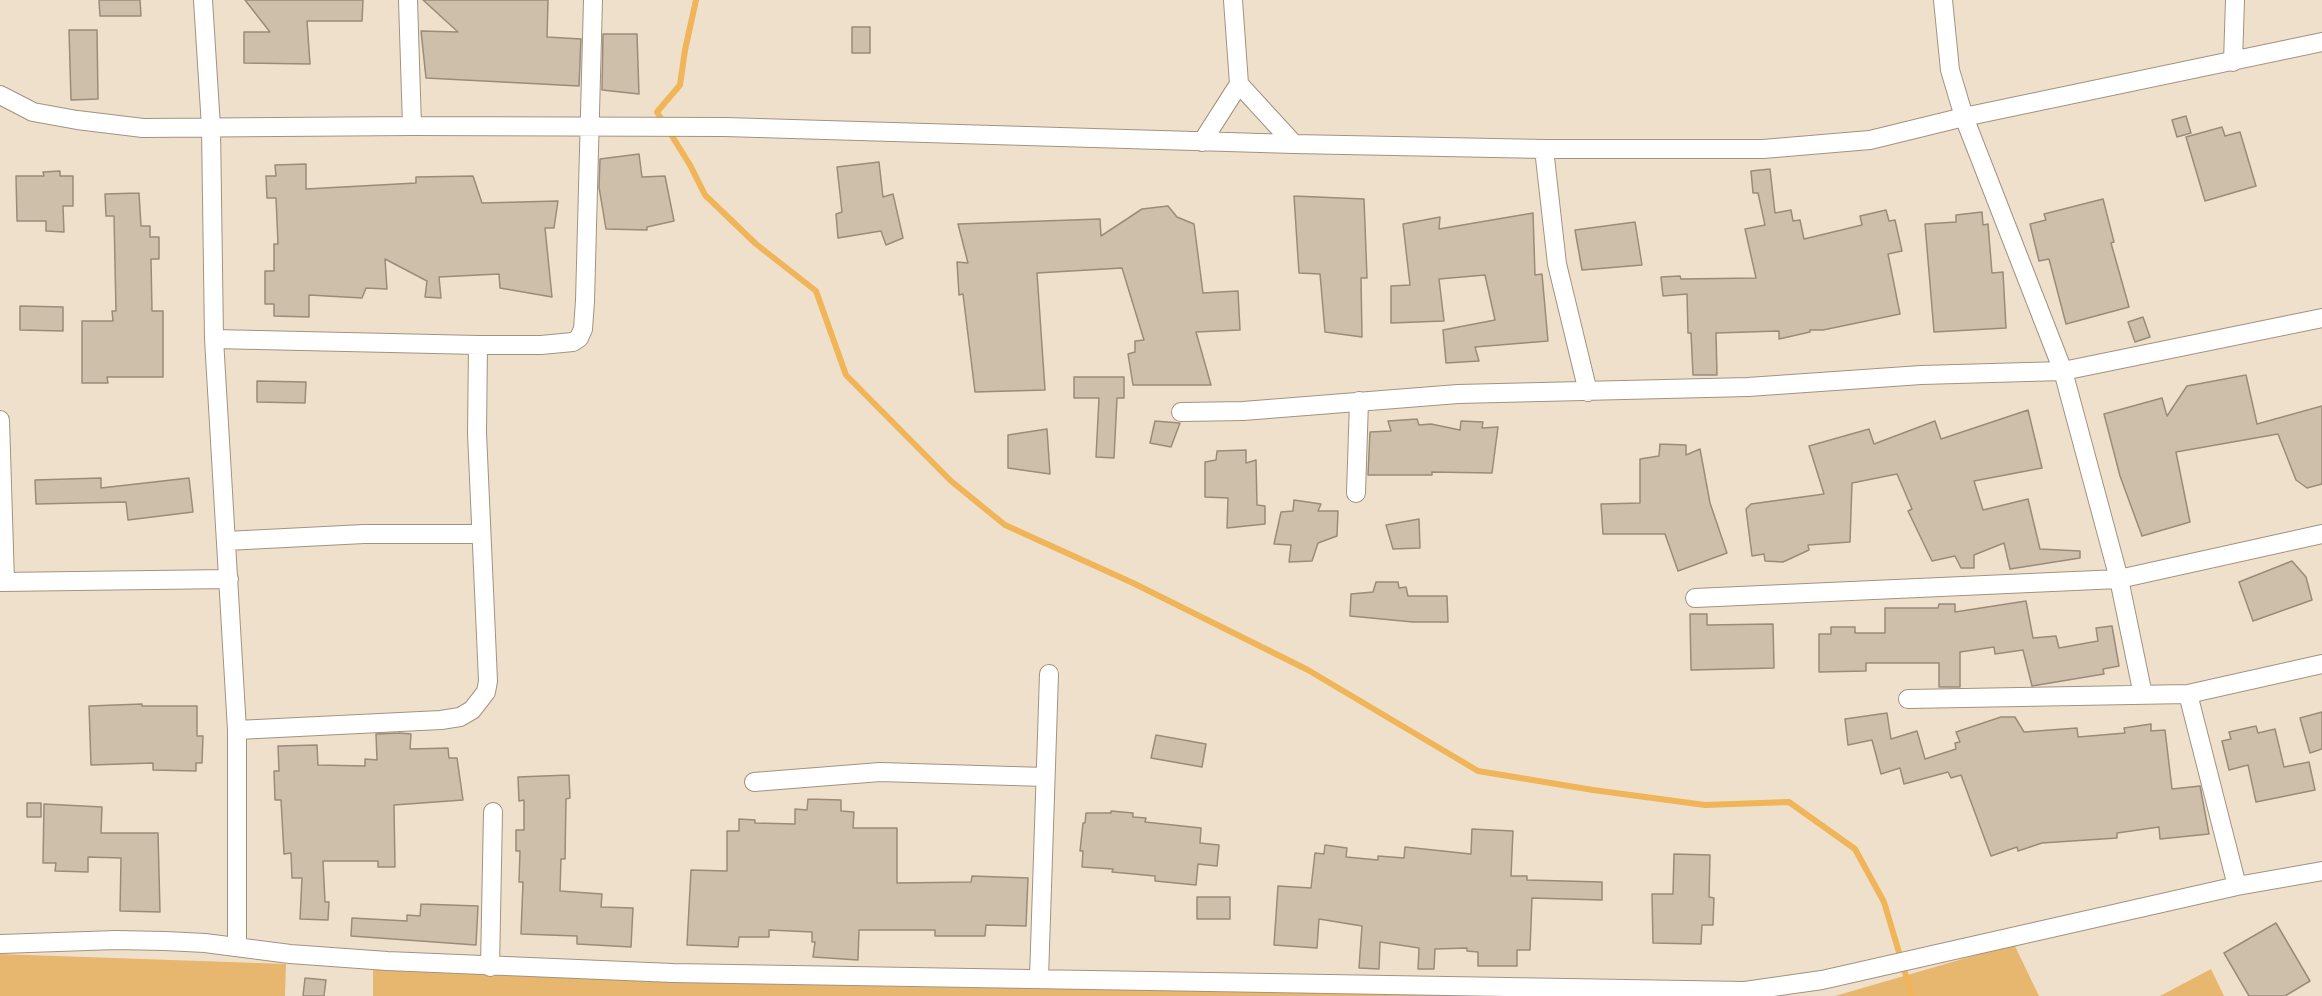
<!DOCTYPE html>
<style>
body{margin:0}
canvas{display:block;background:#efe0cb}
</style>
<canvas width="2322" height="996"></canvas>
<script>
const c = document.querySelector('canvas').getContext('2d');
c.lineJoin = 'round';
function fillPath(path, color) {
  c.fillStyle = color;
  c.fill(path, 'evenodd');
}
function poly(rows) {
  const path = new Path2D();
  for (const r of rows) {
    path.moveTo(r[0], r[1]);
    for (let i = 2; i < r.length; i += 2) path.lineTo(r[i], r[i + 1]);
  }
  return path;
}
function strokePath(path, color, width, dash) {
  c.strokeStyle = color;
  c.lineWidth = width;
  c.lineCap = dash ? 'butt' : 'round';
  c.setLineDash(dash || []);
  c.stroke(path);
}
const green = poly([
 [2014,944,2039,996,1835,996],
 [0,954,286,964,285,996,0,996],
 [373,967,909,987,1324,990,1542,996,373,996],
 [2211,969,2224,996,2160,996]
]);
const stream = poly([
 [696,0,685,50,680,85,657,112,690,165,705,195,756,244,816,291,846,375,951,481,1005,525,1133,583,1308,670,1478,771,1593,790,1705,805,1789,802,1855,849,1884,902,1912,996]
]);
const building = poly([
 [99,0,140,0,141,16,100,16,99,0],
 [245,0,363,0,362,21,307,21,310,64,244,63,244,32,270,32,245,0],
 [423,0,548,0,547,37,581,39,579,86,426,78,421,31,458,32,423,0],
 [852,27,870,27,870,53,852,53,852,27],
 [69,30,97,30,98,99,71,100,69,30],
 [603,34,637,34,639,94,602,90,603,34],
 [2186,116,2191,133,2177,137,2172,120,2186,116],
 [2222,127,2225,136,2240,132,2256,186,2205,201,2186,137,2222,127],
 [639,154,642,177,665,176,674,221,647,227,647,230,606,229,599,187,600,159,639,154],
 [879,162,883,197,893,194,903,238,886,245,881,231,838,238,836,214,842,212,837,167,879,162],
 [306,164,306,189,416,183,416,177,473,176,482,203,558,201,554,228,545,228,552,297,500,288,499,274,439,277,441,298,425,297,427,281,385,259,387,289,366,288,362,298,309,295,309,317,274,316,274,304,265,304,265,271,274,271,274,244,278,244,276,198,267,198,266,176,276,176,275,165,306,164],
 [1770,169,1775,213,1791,210,1793,221,1800,220,1804,239,1862,225,1860,216,1886,210,1889,221,1895,220,1902,251,1888,254,1900,314,1823,330,1810,330,1810,332,1779,339,1779,331,1716,333,1717,375,1693,375,1691,333,1688,333,1687,294,1663,296,1661,277,1680,276,1681,279,1756,278,1745,229,1765,225,1758,193,1753,193,1751,171,1770,169],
 [60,171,60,176,73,176,73,206,63,206,64,232,46,231,46,221,17,221,16,176,44,176,43,172,60,171],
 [139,193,141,226,150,226,150,237,159,237,159,259,151,259,152,311,163,311,163,377,107,377,108,383,82,383,82,321,113,321,112,311,116,311,114,216,106,216,105,194,139,193],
 [1294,196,1364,199,1367,278,1361,278,1362,337,1325,332,1320,274,1299,273,1294,196],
 [2103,199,2114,242,2111,243,2129,307,2066,324,2049,259,2039,261,2030,224,2046,220,2044,214,2103,199],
 [1168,206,1177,217,1194,224,1203,293,1238,291,1240,330,1196,332,1211,385,1133,385,1128,354,1135,352,1135,341,1144,340,1122,268,1037,273,1045,390,975,392,963,294,959,295,957,262,968,263,958,224,1100,219,1101,236,1142,209,1168,206],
 [1982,212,1983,225,1988,224,1992,273,2003,272,2006,328,1934,332,1925,224,1956,222,1956,215,1982,212],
 [1533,213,1535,275,1542,274,1548,341,1475,347,1479,361,1446,363,1443,330,1495,320,1485,275,1439,279,1444,321,1391,323,1391,286,1410,285,1403,224,1440,217,1439,229,1533,213],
 [1635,222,1642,265,1582,270,1575,230,1635,222],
 [20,306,63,307,63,331,20,330,20,306],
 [2143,317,2150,337,2135,342,2128,322,2143,317],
 [2246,375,2257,424,2322,406,2322,484,2307,488,2296,480,2278,434,2176,452,2190,522,2142,536,2120,476,2104,414,2162,398,2167,416,2187,386,2246,375],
 [1074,377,1124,377,1124,398,1117,398,1114,458,1096,457,1099,398,1074,398,1074,377],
 [257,381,306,382,305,403,257,402,257,381],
 [2028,410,2042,468,1974,481,1983,510,2028,499,2040,549,2080,551,2080,558,2010,569,2004,543,1974,555,1974,568,1961,568,1955,556,1932,561,1908,511,1912,509,1897,474,1852,483,1850,542,1808,545,1809,550,1783,562,1765,561,1764,554,1752,556,1746,509,1751,504,1824,494,1809,446,1869,429,1874,444,1935,421,1941,439,2028,410],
 [1417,419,1419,425,1431,424,1460,430,1461,421,1483,422,1482,428,1498,427,1492,473,1432,472,1432,475,1368,475,1370,432,1391,431,1388,421,1417,419],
 [1155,421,1180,423,1171,447,1150,443,1155,421],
 [1047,429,1050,474,1008,468,1008,435,1047,429],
 [1660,444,1686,445,1686,455,1700,449,1710,503,1727,553,1678,571,1665,534,1603,534,1601,504,1640,503,1640,459,1659,456,1660,444],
 [1246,450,1246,463,1256,460,1257,505,1265,506,1265,524,1227,528,1228,498,1205,497,1205,462,1216,460,1217,451,1246,450],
 [101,478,101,488,189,478,193,512,128,520,126,502,36,504,35,480,101,478],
 [1294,500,1321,504,1318,511,1338,511,1337,536,1318,543,1312,561,1289,562,1291,545,1274,544,1281,512,1293,511,1294,500],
 [1419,519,1420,548,1393,549,1386,525,1419,519],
 [2292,561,2306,577,2312,600,2253,621,2239,582,2292,561],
 [1376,582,1398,582,1399,588,1406,587,1408,596,1447,596,1448,622,1413,622,1350,616,1351,594,1373,592,1376,582],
 [2026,601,2033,638,2056,636,2059,648,2098,641,2096,628,2112,626,2119,666,2103,669,2104,674,2032,686,2023,650,1995,654,1994,647,1960,652,1960,687,1939,687,1939,663,1866,663,1866,671,1819,672,1819,634,1831,634,1831,627,1855,627,1855,633,1885,633,1885,608,1938,608,1939,604,1955,604,1955,612,2026,601],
 [1690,614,1707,614,1707,625,1773,624,1774,668,1691,670,1690,614],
 [142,704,142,706,197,706,197,736,203,736,202,763,196,763,196,771,153,770,153,763,91,765,89,706,142,704],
 [2322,712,2322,749,2310,753,2300,718,2322,712],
 [1887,713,1891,739,1917,731,1925,759,1956,749,1955,743,1960,742,1956,732,2001,717,2015,717,2024,732,2077,728,2078,737,2125,733,2124,728,2151,724,2151,731,2165,730,2172,789,2200,786,2209,834,2160,839,2159,827,2117,833,2117,838,2042,843,2018,851,2017,847,1991,856,1961,775,1951,778,1948,772,1904,784,1900,768,1881,774,1872,740,1848,745,1845,719,1887,713],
 [2256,726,2258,733,2275,729,2284,767,2309,762,2315,790,2256,802,2248,765,2229,770,2222,741,2231,739,2229,732,2256,726],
 [399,733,411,734,410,749,448,748,449,758,457,758,463,800,394,805,395,867,378,867,378,861,323,861,325,902,329,902,328,920,300,919,302,878,292,878,291,853,284,854,281,800,275,800,274,771,279,771,278,746,317,745,318,765,365,766,365,759,377,760,376,734,399,733],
 [1156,735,1206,744,1202,767,1151,758,1156,735],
 [569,775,570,798,566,799,565,859,561,859,560,891,602,894,601,907,633,908,631,947,577,944,577,936,521,934,523,882,519,882,520,851,516,851,516,830,524,830,524,800,519,801,518,777,569,775],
 [808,799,841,800,841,811,854,812,853,828,897,828,897,883,971,882,972,876,1028,878,1026,926,986,925,985,936,935,936,935,930,859,930,858,960,813,957,815,942,812,942,812,932,769,930,769,937,739,937,738,947,687,945,691,870,727,871,727,831,739,831,739,819,755,820,755,823,795,824,795,809,807,810,808,799],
 [27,803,41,803,41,817,27,817,27,803],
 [44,804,102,807,101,833,158,833,160,912,120,911,121,858,88,857,88,872,55,871,56,863,43,863,44,804],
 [1111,811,1133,813,1133,817,1146,818,1145,822,1201,828,1200,843,1219,845,1217,866,1198,864,1196,885,1155,881,1155,876,1112,872,1113,869,1082,867,1083,851,1080,851,1083,823,1085,823,1086,813,1111,813,1111,811],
 [1472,829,1513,831,1511,876,1527,876,1527,880,1602,882,1602,900,1532,898,1530,950,1517,950,1517,966,1478,966,1478,952,1467,951,1467,948,1435,949,1434,969,1418,969,1419,948,1380,942,1379,969,1359,968,1362,926,1319,919,1317,948,1274,945,1278,886,1311,888,1315,853,1324,854,1325,845,1347,848,1346,857,1378,860,1378,856,1404,858,1405,847,1471,854,1472,829],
 [1674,854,1710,855,1709,897,1714,898,1713,925,1702,925,1701,944,1653,943,1652,894,1673,894,1674,854],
 [1197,897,1230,897,1230,919,1197,919,1197,897],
 [421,904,478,906,476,945,351,936,352,918,407,921,407,915,420,916,421,904],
 [2276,923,2310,981,2285,996,2249,996,2224,953,2276,923],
 [305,978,326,980,324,996,303,996,305,978]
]);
const street = poly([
 [203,0,211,127,214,339,237,730,237,947],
 [408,0,412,126],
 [1943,0,1950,70,1964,117,2063,371,2119,579,2143,695],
 [2233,62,2235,0],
 [1239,84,1294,144],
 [0,95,33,112,77,120,143,128,412,126,725,127,1294,144,1544,149,1763,149,1870,140,1964,117,2322,42],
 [1202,142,1239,84,1233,0],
 [1544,149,1557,264,1588,392],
 [214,339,478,345,541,345,573,342,579,338,583,329,585,301,593,0],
 [1181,412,1243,411,1458,394,1748,387,1921,375,2063,371,2322,318],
 [0,420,5,582],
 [1356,493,1359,401],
 [226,541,364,534,481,534],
 [0,582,229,579],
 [1695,598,2119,579,2322,534],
 [2188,694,2237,886],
 [1908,699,2188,694,2322,664],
 [237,730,441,720,460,717,472,710,486,692,488,681,477,433,478,345],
 [754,782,880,772,1045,777],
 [0,944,116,940,165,941,205,943,290,954,387,961,673,973,1745,991,1822,980,2237,886,2322,871],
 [490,967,493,812],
 [1039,978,1049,674]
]);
fillPath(green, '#e8b76f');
strokePath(stream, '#f0b459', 6);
fillPath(building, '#cebfab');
strokePath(building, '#9a8c79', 1.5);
strokePath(street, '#a29380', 20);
strokePath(street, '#fff', 18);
</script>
